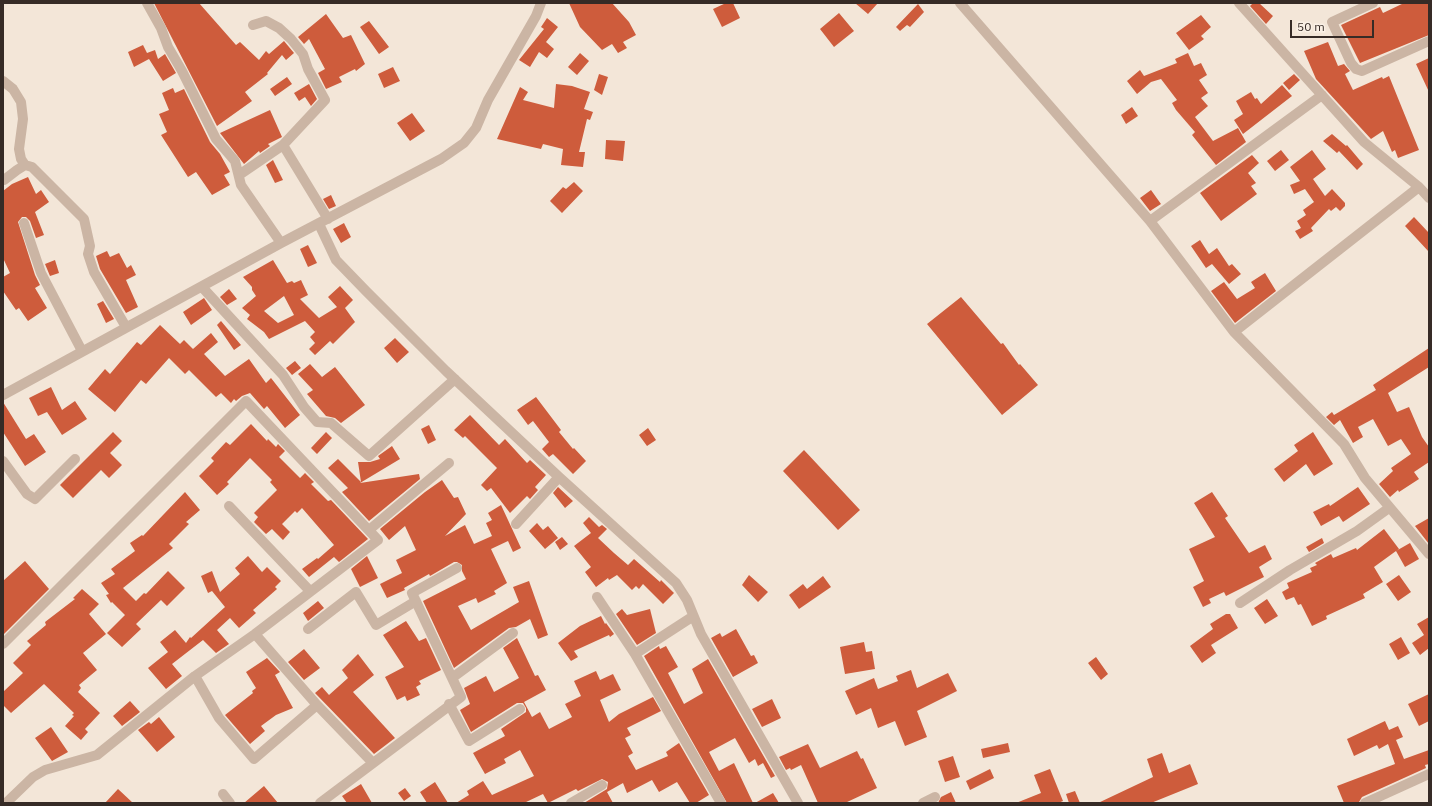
<!DOCTYPE html>
<style>
body{margin:0}
#map{position:relative;width:1432px;height:806px;overflow:hidden;background:#f3e6d8;font-family:"IBM Plex Sans",sans-serif}
canvas{display:block}
.frame{position:absolute;inset:0;border:4px solid #362b26;pointer-events:none}
.scale{position:absolute;left:1290px;top:20px;width:84px;height:18px;box-sizing:border-box;border:2px solid #362b26;border-top:0;padding-left:5px;font-size:12px;line-height:14px;white-space:nowrap;color:#362b26;-webkit-text-stroke:3px #faf0e5;paint-order:stroke}
</style>
<div id="map">
<canvas width="1432" height="806"></canvas>
<div class="frame"></div>
<div class="scale">50 m</div>
</div>
<script>
const c = document.querySelector('canvas').getContext('2d');
c.lineJoin = 'round';
function fillPath(path, color) {
  c.fillStyle = color;
  c.fill(path, 'evenodd');
}
function poly(rows) {
  const path = new Path2D();
  for (const r of rows) {
    path.moveTo(r[0], r[1]);
    for (let i = 2; i < r.length; i += 2) path.lineTo(r[i], r[i + 1]);
  }
  return path;
}
function strokePath(path, color, width, dash) {
  c.strokeStyle = color;
  c.lineWidth = width;
  c.lineCap = dash ? 'butt' : 'round';
  c.setLineDash(dash || []);
  c.stroke(path);
}
const building = poly([
 [154,3,199,3,236,45,240,42,259,60,266,51,269,54,284,41,294,53,286,60,282,55,267,73,268,74,245,92,252,101,217,126],
 [569,3,612,3,629,22,636,35,623,42,627,48,618,53,612,44,602,50,580,27],
 [726,3,733,3,740,18,722,27,713,9],
 [855,3,878,3,868,14],
 [1253,3,1259,3,1273,16,1266,24,1250,6],
 [1404,3,1429,3,1429,35,1360,63,1341,25,1380,7,1383,13],
 [918,4,924,12,910,27,907,25,900,31,896,27],
 [839,13,854,31,834,47,820,29],
 [326,14,343,38,351,35,365,64,356,71,355,69,339,77,342,82,326,89,318,73,325,69,309,39,304,44,298,37],
 [1201,15,1211,27,1201,36,1204,39,1189,50,1176,33],
 [547,18,558,27,546,42,554,49,547,58,539,52,530,67,519,60,544,29,541,27],
 [369,21,389,47,379,54,360,27],
 [1328,42,1338,66,1344,64,1350,71,1345,74,1353,90,1382,77,1383,79,1389,76,1419,150,1398,158,1395,150,1392,152,1383,131,1371,139,1316,79,1304,51],
 [143,45,147,53,155,50,158,59,165,54,176,73,163,81,149,59,134,67,128,52],
 [580,53,589,61,577,75,568,67],
 [1188,53,1194,66,1201,63,1207,75,1199,80,1208,93,1201,98,1208,106,1195,117,1213,141,1238,128,1246,142,1216,165,1192,135,1195,132,1176,110,1172,103,1177,100,1161,79,1151,82,1137,94,1127,81,1140,70,1144,76,1177,63,1175,59],
 [1429,58,1429,92,1416,64],
 [393,67,400,81,384,88,378,74],
 [599,74,608,77,602,95,594,90],
 [1294,74,1300,80,1289,90,1283,83],
 [287,77,292,84,275,96,270,89],
 [309,84,317,99,311,106,305,97,299,101,294,93],
 [556,84,572,86,590,92,584,109,593,112,590,120,587,119,579,152,585,152,583,167,561,165,563,149,543,144,541,149,497,139,520,87,528,92,523,100,554,108],
 [1282,85,1292,96,1243,134,1234,120,1243,114,1236,101,1251,92,1255,99,1257,98,1261,104],
 [173,88,175,93,184,89,210,142,220,154,230,172,224,175,230,185,212,195,196,172,188,177,161,135,167,132,159,114,169,110,162,93],
 [1132,107,1138,116,1126,124,1121,115],
 [270,110,282,137,268,144,270,146,260,153,259,151,244,164,220,133],
 [412,113,425,131,410,141,397,123],
 [1332,134,1346,146,1347,145,1363,164,1357,170,1339,151,1337,153,1323,141],
 [606,140,625,141,623,161,605,159],
 [1281,150,1289,160,1275,171,1267,161],
 [1312,150,1326,169,1313,179,1325,196,1332,189,1345,203,1345,206,1340,211,1336,207,1331,211,1329,209,1311,228,1313,231,1300,239,1295,231,1301,228,1297,221,1306,215,1303,210,1314,202,1305,189,1294,194,1290,185,1300,181,1290,167],
 [1252,155,1259,163,1248,173,1256,183,1251,186,1257,194,1221,221,1200,193],
 [273,160,283,180,275,183,266,165],
 [28,177,36,194,41,190,49,202,35,212,44,235,36,238,30,221,26,217,22,217,18,222,35,275,40,285,35,288,47,308,28,321,19,308,16,310,3,291,3,277,10,273,3,258,3,191,12,184],
 [574,182,583,191,562,213,550,201,563,187,566,189],
 [1151,190,1161,204,1150,211,1140,198],
 [331,195,336,206,329,209,323,199],
 [1414,217,1429,233,1429,252,1405,226],
 [344,223,351,237,341,243,333,229],
 [1200,240,1209,254,1217,248,1229,266,1232,264,1241,274,1229,284,1212,264,1206,268,1191,246],
 [308,245,317,263,308,267,300,249],
 [107,251,110,257,119,253,127,268,131,265,136,275,126,280,138,307,126,313,100,269,96,256],
 [55,260,59,273,50,276,45,264],
 [273,260,287,283,292,281,294,283,301,280,308,295,300,299,319,318,337,307,328,297,340,286,353,300,345,308,355,322,333,344,330,341,315,355,309,349,315,343,310,337,315,332,305,321,269,339,264,332,247,319,250,315,242,308,256,296,252,290,252,287,243,277],
 [284,296,294,315,278,323,264,311],
 [1265,273,1276,291,1235,323,1211,291,1224,282,1237,299,1255,288,1251,282],
 [229,289,237,299,227,305,220,297],
 [961,297,1001,344,1003,343,1019,365,1020,364,1038,385,1002,415,927,324],
 [204,298,212,310,191,325,183,312],
 [103,301,114,319,106,323,97,304],
 [221,321,241,345,234,350,217,325],
 [160,325,180,344,184,340,193,349,211,333,218,342,204,354,225,376,249,359,266,383,271,378,300,415,285,428,267,406,264,409,250,393,242,396,236,401,234,399,231,403,221,393,216,397,189,370,185,374,169,358,146,384,141,380,115,412,88,389,105,369,110,374,137,342,141,345],
 [395,338,409,352,397,363,384,348],
 [1429,348,1429,367,1388,393,1397,412,1409,407,1422,437,1429,447,1429,462,1414,472,1419,479,1399,492,1398,490,1390,497,1379,484,1393,471,1391,468,1411,454,1401,439,1388,446,1373,419,1358,427,1363,437,1353,443,1340,420,1334,425,1326,417,1332,412,1334,415,1376,390,1373,385],
 [295,361,301,368,292,375,286,368],
 [310,364,322,377,335,367,365,405,341,423,335,418,326,416,307,394,313,390,298,374],
 [51,387,62,410,75,401,87,419,62,435,47,412,38,416,29,398],
 [536,397,561,430,559,432,573,449,574,448,586,461,573,474,553,454,549,457,542,449,549,442,533,421,528,425,517,410],
 [3,402,26,439,34,434,46,452,25,466,3,432],
 [470,415,499,445,505,439,527,463,530,460,546,475,535,487,538,490,530,499,527,496,510,513,491,488,487,491,481,485,497,468,465,436,463,438,454,430],
 [251,424,267,441,268,439,276,447,278,444,285,451,279,457,300,478,305,473,314,482,311,484,328,501,331,500,368,539,339,562,334,557,309,577,302,569,317,558,318,559,334,545,302,508,297,513,295,511,282,524,290,532,283,540,272,529,266,534,254,522,258,517,254,513,277,490,270,482,272,480,250,458,227,482,229,484,217,495,199,476,214,461,211,458,226,442,230,445],
 [429,425,436,440,428,444,421,429],
 [648,428,656,440,647,446,639,435],
 [113,432,122,441,110,453,122,465,109,478,101,470,73,498,60,485],
 [326,432,332,438,317,454,311,448],
 [1313,432,1333,464,1314,476,1306,464,1284,482,1274,469,1298,451,1294,445],
 [392,446,400,459,360,483,419,474,420,479,369,521,342,492,348,488,328,468,338,459,361,482,358,462,370,462,380,459,378,456],
 [804,450,860,510,838,530,783,471],
 [442,480,454,498,458,497,466,514,445,536,465,525,474,544,492,536,486,523,492,520,488,513,501,505,521,548,513,552,508,541,491,549,507,583,494,591,496,594,478,603,476,598,458,606,471,630,519,602,513,587,529,581,548,635,538,639,530,619,516,627,509,628,454,668,423,601,466,579,462,571,462,565,457,562,454,562,430,576,429,574,404,588,405,590,387,598,380,584,402,573,396,560,416,550,405,526,389,540,380,529,425,492],
 [558,487,573,501,565,508,553,493],
 [1358,487,1370,504,1343,522,1339,516,1321,526,1313,512,1329,504,1330,506],
 [185,492,200,510,186,522,189,524,169,544,173,548,123,588,136,601,144,593,146,594,168,571,185,588,167,606,161,600,136,624,141,629,122,647,107,633,125,615,112,602,111,603,106,595,109,594,101,583,115,574,111,569,135,551,130,543,142,535,143,536],
 [1212,492,1228,516,1225,518,1249,553,1265,545,1272,559,1259,567,1264,577,1226,596,1224,592,1209,599,1211,603,1203,607,1193,587,1204,581,1189,549,1215,537,1194,503],
 [589,517,599,527,602,525,607,529,598,538,614,553,628,565,634,559,660,582,661,580,674,593,663,604,643,584,639,589,636,586,632,590,617,575,609,580,608,578,596,587,585,572,591,567,574,546,591,533,583,523],
 [1429,518,1429,544,1415,526],
 [537,523,543,530,548,526,558,538,545,549,529,531],
 [1384,529,1399,549,1396,551,1410,543,1419,559,1405,567,1396,551,1374,567,1383,582,1363,594,1365,598,1326,616,1327,619,1312,626,1301,604,1298,605,1294,597,1286,600,1282,592,1289,588,1287,583,1312,572,1310,568,1317,565,1315,563,1331,554,1333,558,1356,548,1357,550],
 [562,537,568,544,560,550,555,542],
 [1322,538,1324,543,1309,552,1306,547],
 [248,556,262,572,267,567,281,581,275,587,277,589,253,610,256,613,239,628,230,618,217,630,229,644,216,653,203,640,172,664,182,676,166,689,148,668,168,652,160,642,175,630,186,643,190,637,191,638,225,607,212,591,208,593,201,576,212,571,220,592,240,574,235,568],
 [367,556,378,578,360,587,351,569],
 [25,561,49,589,3,635,3,581],
 [749,575,768,592,758,602,742,585],
 [1399,575,1411,592,1398,601,1386,584],
 [823,576,831,587,799,609,789,595,803,584,807,589],
 [82,589,99,604,89,614,106,634,83,653,97,670,79,685,81,688,78,692,100,713,85,729,88,732,81,740,65,726,74,716,72,715,74,713,44,684,11,713,3,705,3,692,23,673,13,663,31,645,27,641,46,625,45,622,75,599,73,598],
 [1267,599,1278,616,1265,624,1254,608],
 [318,601,324,608,308,621,303,613],
 [622,609,627,615,650,609,656,633,637,645,616,614],
 [1226,614,1230,614,1238,628,1211,645,1216,653,1202,663,1190,646,1213,629,1210,624],
 [601,616,605,624,606,623,614,634,610,637,609,635,574,651,578,657,571,661,558,643,580,626],
 [1429,617,1429,648,1420,655,1412,643,1424,635,1417,624],
 [406,621,419,641,426,638,441,670,419,681,421,684,416,687,420,695,407,701,405,696,397,700,385,677,404,667,383,635],
 [736,629,751,656,754,655,758,663,733,677,711,638,720,633,722,637],
 [1401,637,1410,653,1398,660,1389,644],
 [517,638,535,676,538,675,546,690,524,702,532,717,540,712,549,729,572,717,565,704,581,696,574,681,596,671,600,680,613,674,621,690,600,700,609,722,619,714,653,697,661,711,627,728,631,735,625,738,633,753,628,756,636,770,668,756,666,752,679,743,709,795,696,803,690,803,677,782,659,792,652,780,627,793,623,783,607,792,613,803,584,803,607,789,608,782,602,779,578,791,576,789,548,803,543,794,524,803,456,803,469,795,467,791,483,781,492,795,534,776,520,750,504,759,506,763,485,774,473,753,505,736,501,729,526,712,526,708,523,703,517,703,471,732,460,710,470,704,464,688,486,676,494,692,519,678,503,648],
 [864,642,866,652,872,651,875,669,845,674,840,647],
 [659,646,660,649,666,646,678,667,668,673,684,704,703,693,692,669,708,659,775,776,771,778,763,763,758,766,755,759,749,763,735,738,709,752,719,771,734,763,753,803,727,803,644,656],
 [304,649,320,668,304,680,288,662],
 [358,654,374,675,353,692,395,738,374,754,315,693,322,687,329,695,348,678,342,670],
 [1096,657,1108,674,1101,680,1088,663],
 [267,658,280,672,275,675,293,708,276,715,261,726,265,731,250,744,225,715,253,693,252,691,256,688,246,672],
 [911,670,917,688,948,673,957,691,917,711,927,737,905,746,895,721,878,728,871,708,856,715,845,691,874,678,878,689,898,681,896,676],
 [1429,694,1429,721,1419,726,1408,704],
 [772,699,781,718,762,727,752,709],
 [130,701,140,712,122,726,113,716],
 [159,717,175,737,157,752,138,730,149,722,151,724],
 [1385,721,1389,730,1398,726,1403,737,1396,740,1404,759,1429,750,1429,764,1425,765,1426,768,1362,797,1359,802,1344,803,1337,786,1395,764,1388,744,1379,749,1377,745,1354,756,1347,739],
 [51,727,68,752,52,761,35,738],
 [1008,743,1010,752,983,758,981,749],
 [808,744,820,768,857,751,861,759,863,758,877,788,845,803,818,803,801,765,791,770,790,768,786,770,779,757],
 [1162,753,1169,773,1190,764,1198,784,1151,803,1098,803,1153,777,1147,759],
 [953,756,960,777,945,782,938,761],
 [990,769,994,778,970,790,966,781],
 [1050,769,1063,801,1058,803,1016,803,1041,793,1034,775],
 [435,782,448,803,427,803,420,792],
 [361,784,372,803,347,803,342,796],
 [264,786,278,803,244,803],
 [405,788,411,796,404,801,398,793],
 [118,789,133,803,105,803],
 [1075,791,1080,803,1069,803,1066,794],
 [951,792,956,803,938,803,941,797],
 [773,793,779,803,755,803]
]);
const street = poly([
 [147,3,161,28,168,47,182,71,216,139,235,161,241,185,281,243],
 [960,3,1150,221,1234,332,1344,444,1365,478,1429,554],
 [1239,3,1364,142,1419,187,1429,198],
 [1373,3,1332,22,1351,63,1356,69,1362,71,1429,41],
 [3,81,13,89,21,102,23,119,19,149,21,159,25,165],
 [283,145,328,219],
 [239,175,283,145,325,100,308,69,303,54,291,39,279,28,266,21,253,25],
 [4,180,17,170,25,165,32,167,84,219,90,246,88,254,94,272,126,327],
 [1150,221,1322,95],
 [24,223,41,273,82,351],
 [319,224,336,260,366,291,446,371,559,477,676,583,687,600,701,634,798,803],
 [202,287,283,375,304,407,317,422,331,423,369,456,455,379],
 [1234,332,1419,187],
 [3,395,281,243,441,159,464,143,476,128,488,100,536,16,541,3],
 [3,461,27,494,35,499,75,459],
 [229,506,310,591],
 [516,524,559,477],
 [369,530,449,463],
 [597,597,635,654,721,803],
 [1240,603,1290,570,1357,531,1389,508],
 [308,629,356,592,376,625,416,601],
 [255,634,317,705,373,763],
 [3,644,246,401,378,540,255,634,195,676,97,755,45,770,33,777,6,803],
 [635,654,692,617],
 [195,676,219,718,254,759,317,705],
 [452,678,513,633],
 [449,704,469,741,520,709],
 [223,794,230,803],
 [320,803,461,697,412,593,457,568],
 [571,803,602,785],
 [923,803,935,797],
 [1365,803,1429,774]
]);
fillPath(building, '#ce5c3c');
strokePath(street, '#cbb5a4', 10);
</script>
